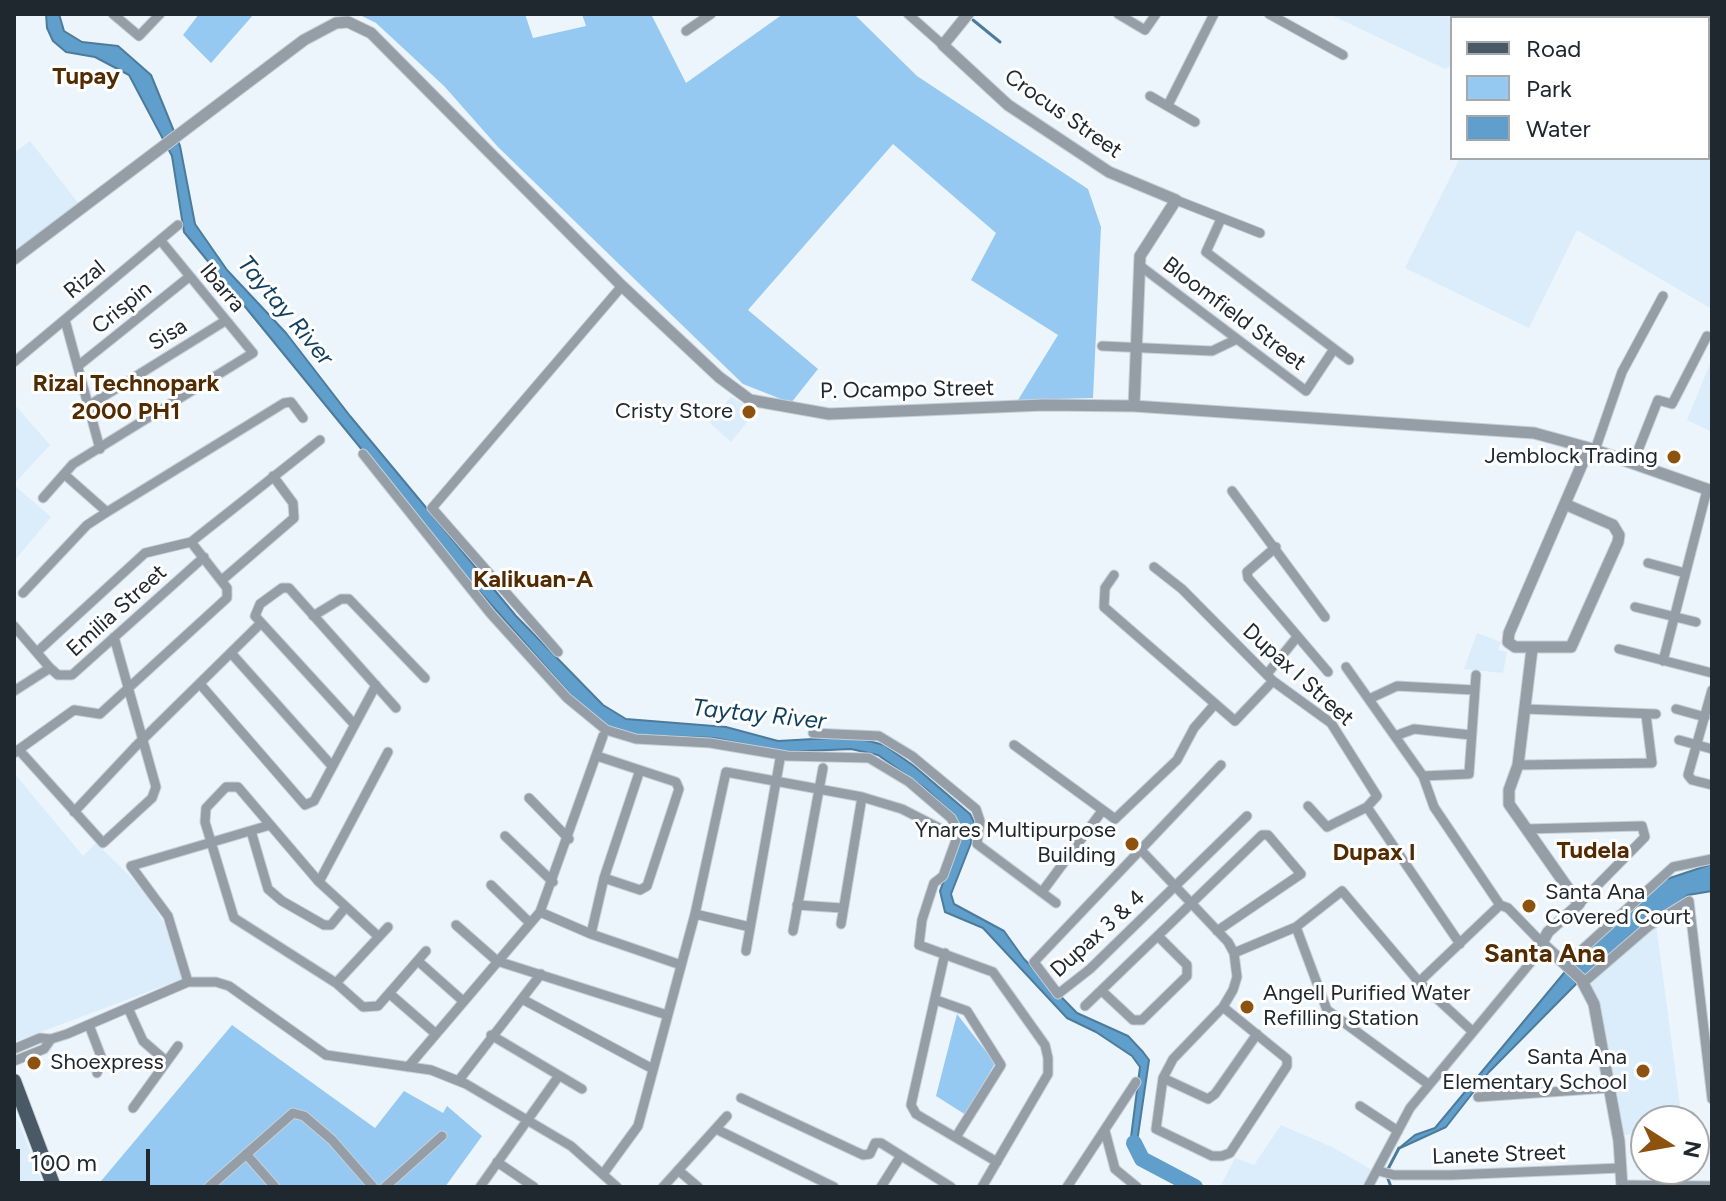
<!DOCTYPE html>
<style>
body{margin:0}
#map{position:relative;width:1726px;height:1201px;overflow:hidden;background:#ecf5fc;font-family:Figtree,sans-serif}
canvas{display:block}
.frame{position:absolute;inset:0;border:16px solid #20282f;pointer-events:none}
.legend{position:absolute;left:1450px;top:16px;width:260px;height:144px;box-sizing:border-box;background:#fff;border:2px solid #a6a9ac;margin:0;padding:10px 14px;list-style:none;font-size:24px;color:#20282f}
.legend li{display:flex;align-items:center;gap:16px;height:40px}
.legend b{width:40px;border:2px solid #a6a9ac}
.north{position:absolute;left:1630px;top:1105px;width:80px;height:80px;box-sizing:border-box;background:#fff;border:2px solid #a6a9ac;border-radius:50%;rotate:101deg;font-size:22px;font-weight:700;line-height:32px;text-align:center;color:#20282f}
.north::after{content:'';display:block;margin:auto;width:28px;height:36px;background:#8d520f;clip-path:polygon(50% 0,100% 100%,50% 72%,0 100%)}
.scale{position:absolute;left:16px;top:1149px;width:134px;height:36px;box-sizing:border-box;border:4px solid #20282f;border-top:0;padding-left:10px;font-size:24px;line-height:28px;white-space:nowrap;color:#20282f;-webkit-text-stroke:6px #fff;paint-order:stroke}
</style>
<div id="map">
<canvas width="1726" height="1201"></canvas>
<div class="frame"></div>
<ul class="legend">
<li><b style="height:10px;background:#495966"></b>Road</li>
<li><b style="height:22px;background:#95c9f1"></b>Park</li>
<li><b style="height:22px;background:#609ecb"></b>Water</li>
</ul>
<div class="north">N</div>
<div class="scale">100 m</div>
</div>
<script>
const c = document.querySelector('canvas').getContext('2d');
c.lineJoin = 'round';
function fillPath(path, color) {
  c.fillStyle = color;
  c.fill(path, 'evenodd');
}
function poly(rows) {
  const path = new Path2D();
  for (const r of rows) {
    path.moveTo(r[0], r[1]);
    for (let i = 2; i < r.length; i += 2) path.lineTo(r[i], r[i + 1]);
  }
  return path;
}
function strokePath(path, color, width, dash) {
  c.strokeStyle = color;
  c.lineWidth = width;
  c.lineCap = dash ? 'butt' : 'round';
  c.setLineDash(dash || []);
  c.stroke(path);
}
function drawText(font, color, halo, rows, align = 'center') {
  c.font = font + ' Figtree,sans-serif';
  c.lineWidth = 6;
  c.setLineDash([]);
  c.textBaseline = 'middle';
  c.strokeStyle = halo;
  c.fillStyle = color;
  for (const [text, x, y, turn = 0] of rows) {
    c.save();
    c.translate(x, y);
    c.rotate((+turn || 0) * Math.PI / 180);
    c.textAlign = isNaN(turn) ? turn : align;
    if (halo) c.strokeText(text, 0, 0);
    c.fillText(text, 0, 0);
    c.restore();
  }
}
const built = poly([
 [1329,14,1604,14,1611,18,1452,18,1452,66,1445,69],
 [1708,49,1712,50,1712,309,1577,230,1529,328,1405,268,1460,158,1708,158],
 [30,141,79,204,14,253,14,153],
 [1712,359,1712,432,1687,420],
 [731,397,756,411,731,442,709,422],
 [14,404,50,445,14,484],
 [14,485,51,517,14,561],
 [1477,633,1501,642,1498,650,1507,652,1503,673,1464,669],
 [14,773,83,856,96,843,141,887,164,923,182,979,14,1042],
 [1656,924,1682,1121,1646,1121,1646,1133,1623,1135,1588,981],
 [14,1109,14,1110,44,1187,14,1187],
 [1281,1125,1334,1148,1372,1170,1362,1187,1220,1187,1235,1158,1254,1165]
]);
const green = poly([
 [199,14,254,14,211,63,183,35],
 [358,14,525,14,533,38,586,26,582,14,651,14,686,83,783,14,854,14,917,76,1088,189,1101,227,1093,398,1018,400,1058,335,971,280,996,233,893,144,748,310,818,369,791,403,743,384,498,147,444,86,376,23],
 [957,1014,995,1063,966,1115,936,1096],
 [232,1025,375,1128,404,1091,443,1113,447,1106,482,1136,445,1187,96,1187]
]);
const water = poly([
 [46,14,59,14,64,31,82,42,118,46,151,75,180,146,195,224,227,270,286,333,350,416,516,616,603,705,626,719,726,727,778,741,849,737,869,741,884,745,914,766,970,814,974,822,971,843,951,894,954,904,1004,931,1024,959,1077,1013,1128,1036,1143,1052,1149,1060,1137,1142,1142,1159,1130,1145,1140,1067,1132,1056,1096,1032,1067,1018,983,928,945,912,940,891,954,852,953,814,926,789,878,755,851,749,784,752,714,738,637,735,611,729,583,709,457,566,184,232,172,156,129,75,95,57,66,52,53,41,47,28,46,14],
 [1712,864,1712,891,1688,895,1584,976,1489,1072,1446,1127,1398,1149,1415,1135,1435,1128,1574,961,1664,880,1712,864]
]);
const stream = poly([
 [973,20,1000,42],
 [1388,1169,1399,1148],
 [1387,1176,1391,1187],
 [1179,1187,1181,1180]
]);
const river = poly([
 [1134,1143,1142,1159,1195,1187]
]);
const minor = poly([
 [113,14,139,36,160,14],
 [908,14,943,45],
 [1118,14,1145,30,1156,14],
 [1269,14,1343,55],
 [1680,14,1693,18],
 [1708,23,1712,24],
 [686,31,711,14],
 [1150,96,1195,122],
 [1168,105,1214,14],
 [1176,200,1260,233],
 [1221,219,1206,252,1349,360],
 [1139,265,1306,391,1334,349],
 [65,320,100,449],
 [1102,346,1212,351,1235,340],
 [14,362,178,225],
 [78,366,189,277],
 [88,406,225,321],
 [1595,450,1622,372,1663,296],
 [363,454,490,613,567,698,606,730,636,739,710,743,787,756,869,758,909,782,951,818,957,829,956,840,943,876,934,883,922,920,919,945,993,972,1045,1045,1048,1058,1048,1074,982,1187],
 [1633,463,1658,400,1672,404,1707,336],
 [64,474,107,512],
 [1232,491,1325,617],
 [43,498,73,464,253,353,161,241],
 [1276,547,1247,572,1248,578,1328,672],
 [1648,563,1685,573],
 [1154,567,1182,589,1273,681,1331,723,1377,796,1367,807,1327,827,1308,806],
 [1114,575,1105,588,1104,607,1235,721,1273,681],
 [222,580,294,518,293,503,273,476],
 [23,593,87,525,107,512,284,403,291,402,303,418],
 [1635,607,1696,622],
 [313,616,341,599,349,599,425,678],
 [14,626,50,668,58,675,72,675,204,557],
 [1619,649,1712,673],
 [37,652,145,553,191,542,320,440],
 [558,652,432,508,622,286],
 [231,653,332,766],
 [1663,661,1707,490],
 [1346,667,1423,776,1434,807,1500,905,1508,908,1542,943,1536,956,1410,1108,1368,1187],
 [1267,674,1297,637],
 [200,684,305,805,314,801,376,685],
 [1712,690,1688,775,1692,780,1712,785],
 [14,691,50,668],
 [1369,699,1397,686,1474,690],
 [1525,709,1656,714],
 [1676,709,1705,717],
 [354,724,255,616,260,604,282,588,289,588,396,708],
 [813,733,879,736,912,756,976,809,980,821,977,844,1056,903],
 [1395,736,1414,729,1471,735],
 [1679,740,1712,749],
 [1014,745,1115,819,1177,760,1194,728,1215,704],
 [19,750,103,843,152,798,156,787,114,637],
 [14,753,74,710,100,714,227,598,227,588,191,542],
 [597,756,676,782,679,789,647,886,640,890,604,878],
 [1221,765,1034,962,1058,994,1090,969,1247,816],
 [1518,765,1652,763,1646,715],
 [1423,776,1469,774,1476,675],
 [529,798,569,839],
 [1367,807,1460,944],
 [74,812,135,747,261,623],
 [1526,829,1642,826,1645,837,1579,904],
 [251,831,268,889,282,901,324,925,331,925,345,908],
 [505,836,553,882],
 [1139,848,1228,942,1234,953,1237,977,1233,990,1223,1007,1173,1059,1163,1078,1156,1129,1212,1156,1222,1156,1230,1153,1287,1066,1287,1059,1223,1007],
 [319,882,388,752],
 [491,885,530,923],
 [1042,892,1102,811],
 [797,905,842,908],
 [540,912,591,934,681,965],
 [695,914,750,927],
 [841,924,862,797],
 [456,925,497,961,667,1015],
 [1296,927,1327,1010,1428,1084],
 [793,931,823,768],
 [591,934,604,878,640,770],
 [379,937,319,882,238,787,226,787,206,808,205,822,234,918,336,983,363,1007,378,1006,426,951],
 [746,951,780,759],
 [945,953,911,1105,916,1114,997,1162],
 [1234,953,1296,927,1342,891,1419,982,1472,1031],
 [418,961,463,1001],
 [1565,965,1673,867,1712,859],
 [188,982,168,916,131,866,270,825],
 [1419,982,1500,905],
 [336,983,388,927],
 [1583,983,1649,926,1689,901,1712,1099],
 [1103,992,1133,1020,1142,1020,1187,976,1187,965,1159,937],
 [390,994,436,1034],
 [522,999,651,1068],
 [936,1000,967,1011,1001,1065,956,1137],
 [1085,1006,1262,835,1268,835,1301,874,1217,931],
 [128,1008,143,1041,166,1061],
 [89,1025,102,1059,97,1073],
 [491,1035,582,1089],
 [14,1049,40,1038,51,1039,67,1034,188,982,216,982,229,986,326,1055,431,1070,466,1084,571,1146,617,1187],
 [14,1061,44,1049,51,1039],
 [408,1067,540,912,603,736],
 [1163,1078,1208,1099,1215,1094,1257,1034],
 [459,1080,541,974],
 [1478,1097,1609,1088],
 [741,1098,863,1155,870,1154,875,1143,881,1143,951,1187],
 [1360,1106,1398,1131],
 [133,1108,178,1046],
 [716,1129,834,1187],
 [1105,1131,1115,1169,1137,1187],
 [246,1154,275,1187],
 [497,1162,534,1187],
 [678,1170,698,1187],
 [1379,1171,1394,1175,1451,1175,1621,1168],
 [603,1174,638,1126,695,914,726,772,862,797,902,809,941,829],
 [1622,1185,1712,1186],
 [209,1187,293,1113,304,1116,332,1140,373,1187],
 [385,1187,442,1136],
 [480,1187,558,1077],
 [663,1187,727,1116],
 [881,1187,900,1157],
 [1067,1187,1136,1082]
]);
const tertiary = poly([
 [968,14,943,45,1008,105,1109,172,1176,200,1140,256,1134,406],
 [14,259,304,40,336,23,348,22,371,33,622,286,719,377,750,400,829,414,1044,405,1134,406,1534,433,1589,448,1712,491],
 [1567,505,1613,525,1619,535,1618,542,1571,647,1515,647,1508,642,1509,633,1589,448],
 [1532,649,1518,765,1509,790,1509,804,1579,904,1548,932,1542,943,1581,979,1594,1004,1619,1141,1622,1187]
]);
const primary = poly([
 [14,1081,54,1187]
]);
const markers = [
 [749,412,8,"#8d520f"],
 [1674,457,8,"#8d520f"],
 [1132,844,8,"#8d520f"],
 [1529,906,8,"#8d520f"],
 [1247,1007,8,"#8d520f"],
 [34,1063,8,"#8d520f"],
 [1643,1071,8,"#8d520f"]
];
const streetNames = [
 ["Crocus Street",1063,114,35],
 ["Rizal",85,280,-40],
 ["Ibarra",222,288,50],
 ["Crispin",122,308,-39],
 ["Bloomfield Street",1234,314,37],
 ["Sisa",168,335,-32],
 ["P. Ocampo Street",907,390,-1],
 ["Emilia Street",117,611,-42],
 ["Dupax I Street",1298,675,42],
 ["Dupax 3 & 4",1098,934,-42],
 ["Lanete Street",1499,1155,-2]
];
const poiNames = [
 ["Cristy Store",733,412],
 ["Jemblock Trading",1658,457],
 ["Ynares Multipurpose",1116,831],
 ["Building",1116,856],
 ["Santa Ana",1545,893,"left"],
 ["Covered Court",1545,918,"left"],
 ["Angell Purified Water",1263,994,"left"],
 ["Refilling Station",1263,1019,"left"],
 ["Santa Ana",1627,1058],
 ["Elementary School",1627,1083],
 ["Shoexpress",50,1063,"left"]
];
const neighbourhoodNames = [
 ["Tupay",86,77],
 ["Rizal Technopark",126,384],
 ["2000 PH1",126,412],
 ["Kalikuan-A",533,580],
 ["Tudela",1593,851],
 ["Dupax I",1374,853]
];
const waterNames = [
 ["Taytay River",285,311,50],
 ["Taytay River",759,715,6]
];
const quarterNames = [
 ["Santa Ana",1545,954]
];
fillPath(built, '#dbecfa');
fillPath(green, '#95c9f1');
fillPath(water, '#609ecb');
strokePath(water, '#4d7b9c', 2);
strokePath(stream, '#4d7b9c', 3);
strokePath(river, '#609ecb', 16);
strokePath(minor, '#c7d0d7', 11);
strokePath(tertiary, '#c7d0d7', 13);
strokePath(primary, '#c7d0d7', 16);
strokePath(minor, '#959ea6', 9);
strokePath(tertiary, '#959ea6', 11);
strokePath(primary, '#495966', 14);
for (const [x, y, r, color] of markers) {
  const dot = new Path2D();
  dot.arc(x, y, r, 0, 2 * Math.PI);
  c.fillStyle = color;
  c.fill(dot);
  strokePath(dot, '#fff', 3);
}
drawText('22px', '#20282f', '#fff', streetNames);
drawText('22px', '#20282f', '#fff', poiNames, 'right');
drawText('bold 24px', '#532b00', '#fff', neighbourhoodNames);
drawText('italic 24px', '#0e3f5e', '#fff', waterNames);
drawText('bold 26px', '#532b00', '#fff', quarterNames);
</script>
